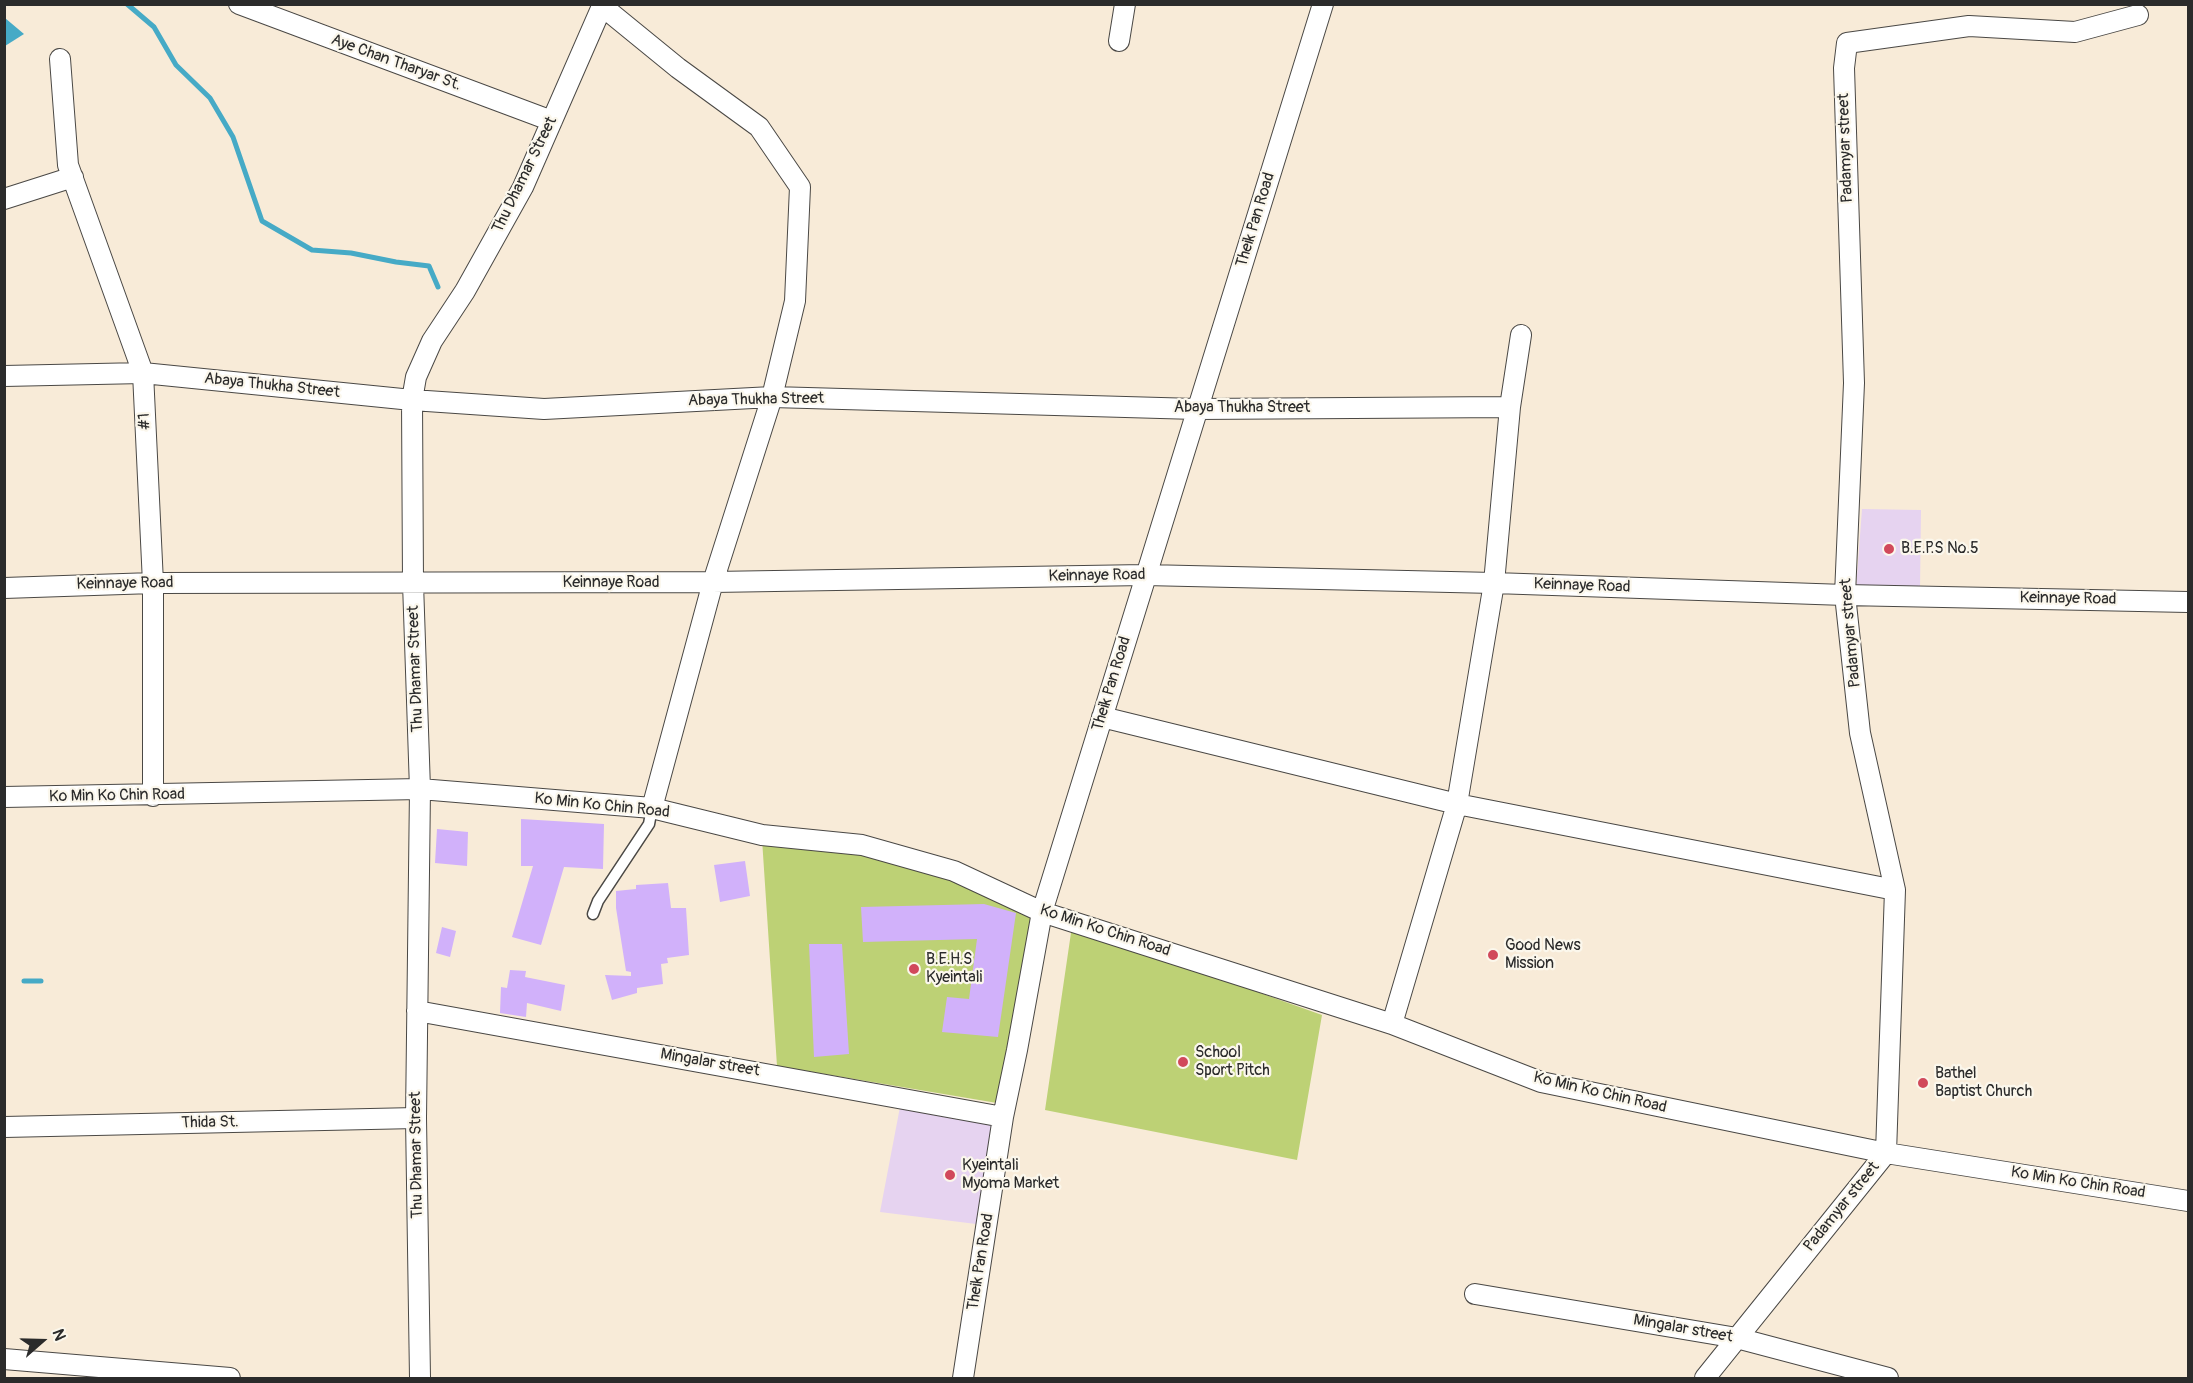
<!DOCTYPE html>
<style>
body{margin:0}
#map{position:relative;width:2193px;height:1383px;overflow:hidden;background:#f8ebd8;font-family:Pangolin,sans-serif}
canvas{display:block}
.frame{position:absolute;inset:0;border:6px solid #2b2b2b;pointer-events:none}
.north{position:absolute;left:12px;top:1311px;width:60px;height:60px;-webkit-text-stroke:4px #fbf7ec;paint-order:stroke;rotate:70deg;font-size:16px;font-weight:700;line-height:24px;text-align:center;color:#2b2b2b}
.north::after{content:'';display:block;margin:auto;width:21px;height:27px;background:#2b2b2b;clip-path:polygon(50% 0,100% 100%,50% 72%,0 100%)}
</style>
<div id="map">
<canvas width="2193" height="1383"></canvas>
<div class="frame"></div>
<div class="north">N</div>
</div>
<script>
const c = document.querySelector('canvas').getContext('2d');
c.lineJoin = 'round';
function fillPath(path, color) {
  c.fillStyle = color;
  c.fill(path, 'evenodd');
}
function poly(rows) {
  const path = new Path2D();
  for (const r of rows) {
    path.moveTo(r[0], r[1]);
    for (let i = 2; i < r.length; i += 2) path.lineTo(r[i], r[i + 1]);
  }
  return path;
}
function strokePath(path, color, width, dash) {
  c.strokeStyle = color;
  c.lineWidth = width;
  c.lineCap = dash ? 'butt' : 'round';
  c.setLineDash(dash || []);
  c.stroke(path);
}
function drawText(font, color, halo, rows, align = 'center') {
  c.font = font + ' Pangolin,sans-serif';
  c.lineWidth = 4.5;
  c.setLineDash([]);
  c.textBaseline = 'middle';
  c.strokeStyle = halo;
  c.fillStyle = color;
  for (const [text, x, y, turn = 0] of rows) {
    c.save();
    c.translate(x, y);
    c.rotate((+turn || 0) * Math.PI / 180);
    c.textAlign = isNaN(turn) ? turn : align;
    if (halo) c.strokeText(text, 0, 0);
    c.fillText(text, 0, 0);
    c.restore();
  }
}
const built = poly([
 [1862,509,1921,510,1920,589,1856,589],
 [900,1107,1003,1125,984,1225,880,1212]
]);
const green = poly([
 [762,839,862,845,1036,901,1003,1104,777,1066],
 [1072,926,1322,1015,1297,1160,1045,1110]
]);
const water = poly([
 [5,18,24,34,5,46]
]);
const stream = poly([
 [127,4,154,27,176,65,210,98,233,137,262,221,312,250,351,253,396,262,429,266,438,287],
 [24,981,41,981]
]);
const building = poly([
 [521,819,604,824,603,869,564,867,541,945,512,937,533,866,521,866],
 [437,829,468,832,467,866,435,863],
 [745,861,750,896,720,902,714,865],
 [668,883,671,908,686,908,689,955,667,958,668,963,661,964,663,984,637,988,637,993,612,1000,605,975,631,976,631,972,626,971,616,908,616,891,636,889,636,885],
 [984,904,1016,913,998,1037,942,1032,947,997,969,999,977,939,863,942,861,907],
 [442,927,456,931,450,957,436,953],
 [809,944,842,944,849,1054,814,1057],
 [510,970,526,971,525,977,565,985,561,1011,527,1003,526,1017,500,1013,501,987,507,988]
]);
const lane = poly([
 [593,914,598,901,649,824,652,808]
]);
const street = poly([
 [239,4,552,121],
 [602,6,678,68,759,127,800,187,795,301,772,397,713,582,652,808],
 [1119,41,1125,4],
 [60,59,68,165,143,373,153,583,153,796],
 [4,199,73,177],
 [4,376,143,373,412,400,544,409,772,397,1196,409,1510,407],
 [4,588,153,583,713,582,1145,575,1494,583,1845,595,2188,602],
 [1102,717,1457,804,1895,890],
 [4,797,420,789,652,808,762,835,862,845,954,871,1042,912,1392,1024,1541,1082,1886,1153,2188,1201],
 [417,1011,1003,1117],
 [1392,1024,1457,804,1494,583,1510,407,1521,335],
 [4,1127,416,1118],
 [1475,1294,1737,1338,1888,1378],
 [4,1359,230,1378],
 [420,1378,416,1118,420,789,413,583,412,400,416,377,432,341,465,291,523,187,603,4],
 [963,1378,1003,1117,1017,1050,1042,912,1323,4],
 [1705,1378,1886,1153,1895,890,1860,733,1845,595,1854,383,1844,68,1847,43,1969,26,2075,32,2138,15]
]);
const markers = [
 [1889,549,6,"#d1495b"],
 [1493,955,6,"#d1495b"],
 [914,969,6,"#d1495b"],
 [1183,1062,6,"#d1495b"],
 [1923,1083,6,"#d1495b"],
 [950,1175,6,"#d1495b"]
];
const streetNames = [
 ["Aye Chan Tharyar St.",396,63,20],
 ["Padamyar street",1846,148,-92],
 ["Thu Dhamar Street",525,175,-64],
 ["Theik Pan Road",1256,220,-73],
 ["Abaya Thukha Street",272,386,6],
 ["Abaya Thukha Street",756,400,-1],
 ["Abaya Thukha Street",1242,408],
 ["#1",145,421,-93],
 ["Keinnaye Road",1097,576,-1],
 ["Keinnaye Road",611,583],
 ["Keinnaye Road",125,584,-1],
 ["Keinnaye Road",1582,586,2],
 ["Keinnaye Road",2068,599,1],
 ["Padamyar street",1851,633,-95],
 ["Thu Dhamar Street",416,669,-92],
 ["Theik Pan Road",1112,684,-73],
 ["Ko Min Ko Chin Road",117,796,-1],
 ["Ko Min Ko Chin Road",602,806,6],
 ["Ko Min Ko Chin Road",1105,931,18],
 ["Mingalar street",710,1063,10],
 ["Ko Min Ko Chin Road",1600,1093,13],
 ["Thida St.",210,1123,-1],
 ["Thu Dhamar Street",417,1155,-91],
 ["Ko Min Ko Chin Road",2078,1183,9],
 ["Padamyar street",1842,1207,-51],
 ["Theik Pan Road",981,1262,-81],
 ["Mingalar street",1683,1329,10]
];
const poiNames = [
 ["B.E.P.S No.5",1901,549],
 ["Good News",1505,946],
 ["Mission",1505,964],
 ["B.E.H.S",926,960],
 ["Kyeintali",926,978],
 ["School",1195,1053],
 ["Sport Pitch",1195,1071],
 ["Bathel",1935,1074],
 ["Baptist Church",1935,1092],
 ["Kyeintali",962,1166],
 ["Myoma Market",962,1184]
];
fillPath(built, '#e6d3f0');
fillPath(green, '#bdd175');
fillPath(water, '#46aac6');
strokePath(stream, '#46aac6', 5);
fillPath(building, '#d1b1fa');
strokePath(lane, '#4a4845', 13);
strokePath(street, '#4a4845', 22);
strokePath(lane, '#fff', 10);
strokePath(street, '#fff', 20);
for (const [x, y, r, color] of markers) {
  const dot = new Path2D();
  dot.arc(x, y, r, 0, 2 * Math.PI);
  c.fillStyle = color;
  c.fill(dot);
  strokePath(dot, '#fbf7ec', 2);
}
drawText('16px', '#2b2b2b', '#fbf7ec', streetNames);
drawText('16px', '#2b2b2b', '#fbf7ec', poiNames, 'left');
</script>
